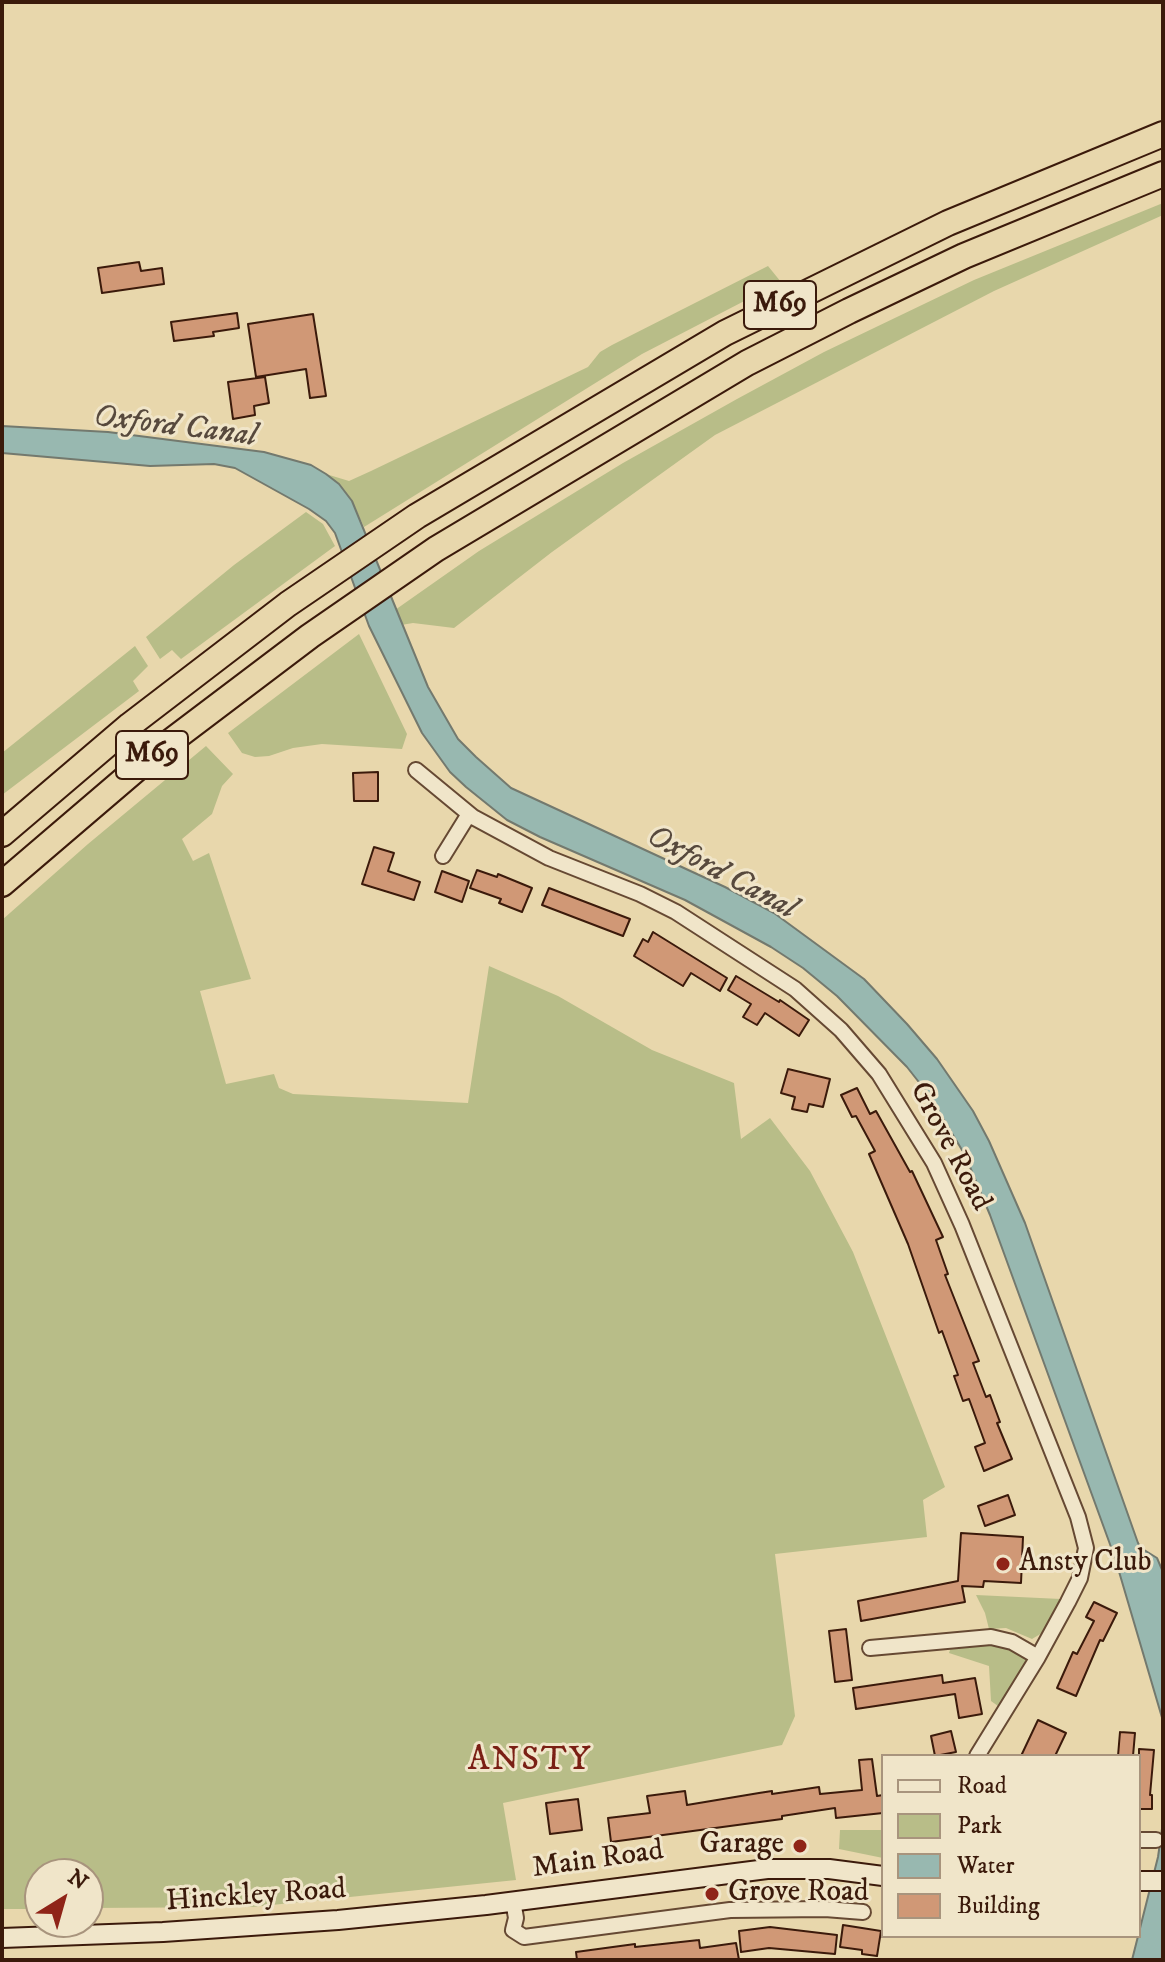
<!DOCTYPE html>
<style>
body{margin:0}
#map{position:relative;width:1165px;height:1962px;overflow:hidden;background:#e8d7ac;font-family:"IM FELL DW Pica",serif}
canvas{display:block}
.frame{position:absolute;inset:0;border:4px solid #3b1a0b;pointer-events:none}
.legend{position:absolute;left:881px;top:1754px;width:260px;height:184px;box-sizing:border-box;background:#f0e5c9;border:2px solid #a8947d;margin:0;padding:10px 14px;list-style:none;font-size:24px;color:#3b1a0b}
.legend li{display:flex;align-items:center;gap:16px;height:40px}
.legend b{width:40px;border:2px solid #a8947d}
.north{position:absolute;left:24px;top:1858px;width:80px;height:80px;box-sizing:border-box;background:#f0e5c9;border:2px solid #a8947d;border-radius:50%;rotate:37deg;font-size:22px;font-weight:700;line-height:32px;text-align:center;color:#3b1a0b}
.north::after{content:'';display:block;margin:auto;width:28px;height:36px;background:#8f2418;clip-path:polygon(50% 0,100% 100%,50% 72%,0 100%)}
</style>
<div id="map">
<canvas width="1165" height="1962"></canvas>
<div class="frame"></div>
<ul class="legend">
<li><b style="height:10px;background:#f0e5c9"></b>Road</li>
<li><b style="height:22px;background:#b8bd88"></b>Park</li>
<li><b style="height:22px;background:#98b8b0"></b>Water</li>
<li><b style="height:22px;background:#d09876"></b>Building</li>
</ul>
<div class="north">N</div>
</div>
<script>
const c = document.querySelector('canvas').getContext('2d');
c.lineJoin = 'round';
function fillPath(path, color) {
  c.fillStyle = color;
  c.fill(path, 'evenodd');
}
function poly(rows) {
  const path = new Path2D();
  for (const r of rows) {
    path.moveTo(r[0], r[1]);
    for (let i = 2; i < r.length; i += 2) path.lineTo(r[i], r[i + 1]);
  }
  return path;
}
function strokePath(path, color, width, dash) {
  c.strokeStyle = color;
  c.lineWidth = width;
  c.lineCap = dash ? 'butt' : 'round';
  c.setLineDash(dash || []);
  c.stroke(path);
}
function drawText(font, color, halo, rows, align = 'center') {
  c.font = font + ' "IM FELL DW Pica",serif';
  c.lineWidth = 6;
  c.setLineDash([]);
  c.textBaseline = 'middle';
  c.strokeStyle = halo;
  c.fillStyle = color;
  for (const [text, x, y, turn = 0] of rows) {
    c.save();
    c.translate(x, y);
    c.rotate((+turn || 0) * Math.PI / 180);
    c.textAlign = isNaN(turn) ? turn : align;
    if (halo) c.strokeText(text, 0, 0);
    c.fillText(text, 0, 0);
    c.restore();
  }
}
const green = poly([
 [1163,203,1163,215,994,291,715,435,552,552,454,628,413,623,401,625,395,610,479,551,623,463,737,399,824,352,974,280],
 [768,266,781,282,642,354,364,527,352,501,339,484,326,474,349,481,371,471,588,367,600,352,612,345],
 [306,512,323,524,335,546,181,659,172,650,160,659,146,637,234,565],
 [359,634,407,734,402,749,322,744,293,748,269,756,255,757,242,753,228,733],
 [135,646,148,666,133,681,139,691,2,795,2,753],
 [206,746,233,774,222,786,212,814,182,839,193,861,209,853,251,979,200,991,226,1084,274,1074,279,1088,293,1094,468,1103,489,966,558,996,652,1050,734,1083,741,1139,770,1118,810,1171,853,1252,945,1487,923,1500,927,1537,775,1554,795,1716,782,1745,503,1803,516,1880,252,1907,88,1908,88,1874,40,1874,40,1909,4,1909,2,1907,2,920,88,844],
 [976,1595,1061,1599,1042,1633,1032,1639,1006,1628,989,1629,985,1613],
 [992,1639,1028,1655,1027,1660,998,1706,991,1701,989,1666,949,1653,951,1647],
 [840,1830,883,1830,883,1858,839,1849]
]);
const water = poly([
 [2,426,108,432,264,452,311,465,326,474,339,484,352,501,428,687,458,739,476,757,511,788,725,887,774,913,864,979,907,1024,937,1059,973,1111,989,1141,1025,1223,1138,1543,1141,1548,1157,1558,1163,1572,1163,1721,1115,1558,990,1215,965,1155,929,1095,907,1067,837,996,803,968,771,947,685,900,540,837,507,820,466,787,450,772,422,733,369,626,335,533,326,521,309,509,235,468,214,464,150,466,2,453,2,426],
 [1163,1822,1163,1960,1132,1960,1158,1857,1163,1822]
]);
const building = poly([
 [139,262,141,271,162,268,164,284,102,293,98,268,139,262],
 [237,313,239,328,213,332,214,336,174,341,171,322,237,313],
 [313,314,326,396,310,398,306,369,256,377,248,324,313,314],
 [265,377,269,403,254,406,255,415,233,419,228,382,265,377],
 [378,772,378,801,354,801,353,773,378,772],
 [374,847,394,853,388,871,420,882,414,900,362,884,374,847],
 [477,870,497,877,498,874,532,888,522,912,499,903,501,899,470,888,477,870],
 [442,871,469,881,462,902,435,892,442,871],
 [549,888,630,919,623,936,542,905,549,888],
 [653,932,727,978,720,991,691,973,683,986,634,956,643,939,648,942,653,932],
 [736,976,779,1002,780,1000,809,1020,799,1036,765,1013,757,1025,743,1017,751,1004,728,990,736,976],
 [788,1069,830,1079,823,1107,809,1104,807,1112,792,1109,795,1097,781,1093,788,1069],
 [857,1088,870,1114,876,1111,910,1172,912,1171,943,1237,936,1240,948,1274,945,1275,979,1361,973,1363,986,1397,990,1395,1000,1422,997,1423,1012,1459,984,1471,975,1447,985,1443,969,1399,963,1401,954,1376,958,1375,942,1331,939,1333,908,1244,869,1154,875,1151,856,1116,852,1117,841,1095,857,1088],
 [1008,1495,1015,1515,985,1526,978,1506,1008,1495],
 [961,1533,1023,1537,1021,1583,984,1581,983,1587,962,1586,965,1602,861,1621,858,1601,958,1581,961,1533],
 [1094,1602,1117,1613,1103,1641,1100,1640,1076,1696,1057,1688,1073,1652,1077,1654,1094,1621,1086,1617,1094,1602],
 [846,1629,852,1680,835,1682,829,1631,846,1629],
 [942,1675,943,1683,975,1678,982,1714,959,1718,955,1694,856,1709,853,1688,942,1675],
 [1038,1720,1066,1733,1055,1756,1021,1756,1038,1720],
 [951,1731,956,1752,935,1756,931,1736,951,1731],
 [1120,1732,1135,1733,1133,1756,1118,1756,1120,1732],
 [1139,1749,1154,1750,1150,1795,1152,1795,1152,1809,1139,1809,1139,1749],
 [872,1759,877,1796,883,1795,883,1813,836,1818,835,1808,782,1816,782,1819,611,1842,608,1818,650,1813,647,1796,685,1791,687,1805,759,1793,772,1791,772,1794,819,1787,820,1794,862,1790,859,1760,872,1759],
 [578,1799,582,1830,550,1834,546,1803,578,1799],
 [843,1925,881,1931,877,1956,862,1954,862,1950,840,1947,843,1925],
 [770,1927,837,1935,835,1954,769,1948,741,1952,739,1931,770,1927],
 [699,1940,700,1948,736,1943,739,1960,577,1960,576,1952,635,1944,635,1947,699,1940]
]);
const minor = poly([
 [416,770,473,817,549,858,640,894,676,912,795,989,841,1030,879,1074,934,1163,962,1225,1078,1517,1086,1548,1080,1578,1068,1602,1038,1657,977,1756],
 [443,856,469,814],
 [870,1648,991,1637,1012,1642,1038,1657],
 [1139,1840,1156,1840],
 [513,1901,516,1918,513,1930,524,1937,730,1910,825,1909,863,1912]
]);
const secondary = poly([
 [1139,1881,1163,1881],
 [2,1938,163,1932,338,1920,486,1905,767,1869,829,1869,883,1876]
]);
const motorway = poly([
 [2,834,130,725,288,604,417,516,725,333,948,223,1163,134],
 [2,884,154,754,310,636,436,549,747,363,849,311,964,256,1163,174]
]);
const markers = [
 [1003,1564,8,"#8f2418"],
 [800,1846,8,"#8f2418"],
 [712,1894,8,"#8f2418"]
];
const shields = [
 [780,305,72],
 [152,755,72]
];
const shieldNames = [
 ["M69",780,305],
 ["M69",152,755]
];
const streetNames = [
 ["Grove Road",949,1147,62],
 ["Main Road",598,1861,-8],
 ["Hinckley Road",256,1897,-4]
];
const poiNames = [
 ["Ansty Club",1019,1564],
 ["Garage",784,1846,"right"],
 ["Grove Road",728,1894]
];
const waterNames = [
 ["Oxford Canal",175,428,7],
 ["Oxford Canal",721,874,28]
];
const quarterNames = [
 ["ANSTY",530,1762]
];
fillPath(green, '#b8bd88');
fillPath(water, '#98b8b0');
strokePath(water, '#73796e', 2);
fillPath(building, '#d09876');
strokePath(building, '#3b1a0b', 2);
strokePath(minor, '#664933', 18);
strokePath(secondary, '#3b1a0b', 22);
strokePath(motorway, '#3b1a0b', 28);
strokePath(minor, '#f0e5c9', 14);
strokePath(secondary, '#f0e5c9', 18);
strokePath(motorway, '#e8d7ac', 24);
for (const [x, y, r, color] of markers) {
  const dot = new Path2D();
  dot.arc(x, y, r, 0, 2 * Math.PI);
  c.fillStyle = color;
  c.fill(dot);
  strokePath(dot, '#f0e5c9', 3);
}
for (const [x, y, w] of shields) {
  const box = new Path2D();
  box.roundRect(x - w / 2, y - 24, w, 48, 6);
  c.fillStyle = '#f0e5c9';
  c.fill(box);
  strokePath(box, '#3b1a0b', 2);
}
drawText('bold 28px', '#3b1a0b', null, shieldNames);
drawText('30px', '#3b1a0b', '#f0e5c9', streetNames);
drawText('30px', '#3b1a0b', '#f0e5c9', poiNames, 'left');
drawText('italic 32px', '#57493d', '#f0e5c9', waterNames);
c.letterSpacing = '2px';
drawText('34px', '#7a1f14', '#f0e5c9', quarterNames);
c.letterSpacing = '0px';
</script>
